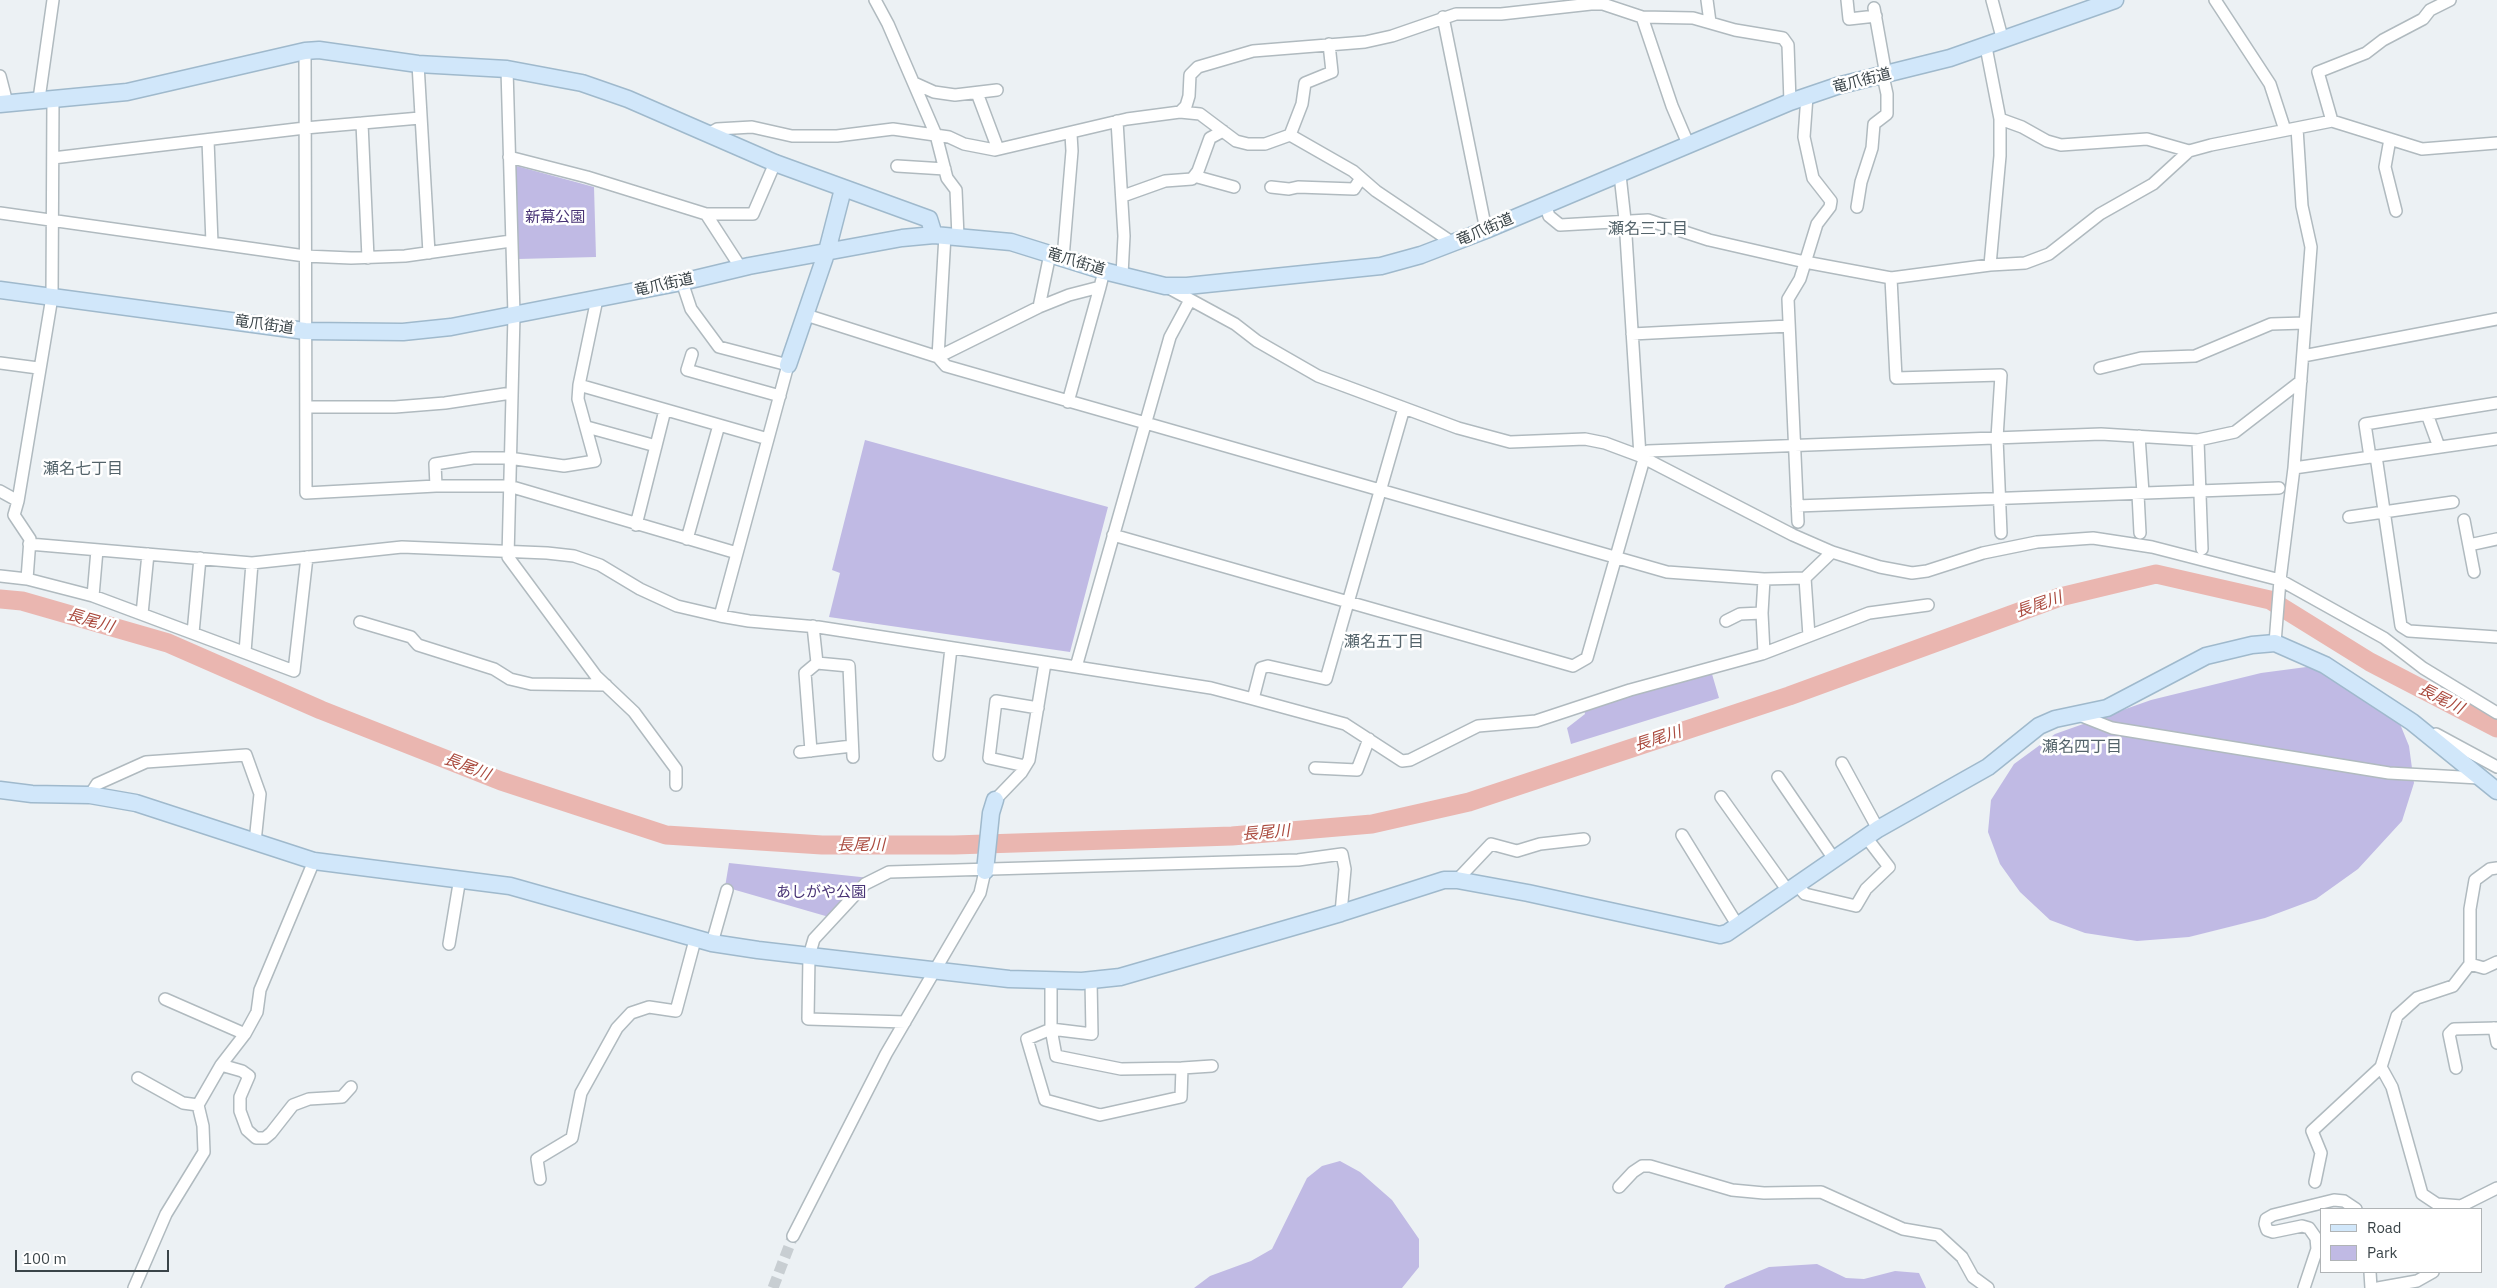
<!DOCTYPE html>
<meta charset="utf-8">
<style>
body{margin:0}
#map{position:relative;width:2497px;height:1288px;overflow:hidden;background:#ecf1f4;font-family:"IBM Plex Sans",sans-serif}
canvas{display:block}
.legend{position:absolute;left:2320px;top:1208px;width:162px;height:65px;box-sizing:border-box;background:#fff;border:1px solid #b0b4b6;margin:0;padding:6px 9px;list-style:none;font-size:15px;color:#3a4448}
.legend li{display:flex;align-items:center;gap:10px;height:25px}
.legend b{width:25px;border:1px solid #b0b4b6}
.scale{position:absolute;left:15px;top:1250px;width:154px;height:22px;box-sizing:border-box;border:2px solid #3a4448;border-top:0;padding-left:6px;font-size:15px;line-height:18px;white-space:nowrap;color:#3a4448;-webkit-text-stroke:4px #fff;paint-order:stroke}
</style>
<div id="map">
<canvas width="2497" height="1288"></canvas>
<ul class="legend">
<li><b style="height:6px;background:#d1e7fa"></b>Road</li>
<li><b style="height:14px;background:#c0bae4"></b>Park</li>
</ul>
<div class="scale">100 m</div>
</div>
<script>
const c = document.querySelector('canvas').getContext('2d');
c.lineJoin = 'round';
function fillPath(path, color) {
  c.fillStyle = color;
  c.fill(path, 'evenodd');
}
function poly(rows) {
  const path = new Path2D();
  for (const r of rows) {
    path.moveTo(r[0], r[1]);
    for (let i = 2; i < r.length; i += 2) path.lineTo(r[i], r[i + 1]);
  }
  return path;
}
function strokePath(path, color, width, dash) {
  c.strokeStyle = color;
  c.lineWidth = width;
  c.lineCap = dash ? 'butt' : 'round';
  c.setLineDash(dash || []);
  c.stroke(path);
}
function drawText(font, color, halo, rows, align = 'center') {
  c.font = font + ' "IBM Plex Sans","Noto Sans JP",sans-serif';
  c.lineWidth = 5;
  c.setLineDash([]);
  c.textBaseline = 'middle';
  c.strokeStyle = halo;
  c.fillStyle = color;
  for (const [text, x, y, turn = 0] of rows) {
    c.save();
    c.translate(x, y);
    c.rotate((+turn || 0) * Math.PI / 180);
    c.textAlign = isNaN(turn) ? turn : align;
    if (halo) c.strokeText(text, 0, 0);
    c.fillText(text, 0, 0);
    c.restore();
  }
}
const green = poly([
 [513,165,594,187,596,257,518,259],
 [865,440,1108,507,1070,652,829,617,840,573,832,570],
 [2314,666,2398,719,2409,746,2414,783,2402,821,2358,869,2316,899,2265,918,2189,937,2137,941,2085,933,2050,920,2020,892,2000,864,1988,832,1991,800,2014,764,2055,734,2151,700,2261,673],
 [1712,674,1719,698,1571,744,1567,728,1585,714,1584,709],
 [729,863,870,878,829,917,725,887],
 [1340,1161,1360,1172,1392,1200,1419,1239,1419,1267,1402,1288,1194,1288,1210,1276,1251,1261,1272,1249,1307,1178,1322,1166],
 [1817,1264,1846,1278,1864,1279,1895,1271,1919,1273,1926,1288,1724,1288,1726,1285,1769,1267]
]);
const river = poly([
 [0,599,22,601,168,643,321,710,501,781,666,835,822,845,954,845,1232,836,1372,824,1469,802,1789,696,2060,597,2156,574,2270,600,2370,662,2497,728]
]);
const streetTunnel = poly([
 [773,1288,793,1236]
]);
const street = poly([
 [875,0,888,24,936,135,947,178,956,190,958,237],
 [1707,0,1710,22],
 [1847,0,1849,19,1876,16],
 [1992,0,2003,41],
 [2215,0,2270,84,2285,130],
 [1874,8,1886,75],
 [1443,17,1486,230],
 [1642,17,1672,106,1689,146],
 [1986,47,2000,119,2000,156,1990,265],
 [305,51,306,493,436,486,509,486,737,553],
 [418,64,429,253],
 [507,69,514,315,508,557,596,676,634,712,676,769,676,785],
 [0,76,7,103],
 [914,83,934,92,955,95,997,90],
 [977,93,998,149],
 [39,99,53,0],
 [1180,112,1200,114,1236,141,1248,144,1265,144,1290,135,1353,171,1376,191,1453,243],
 [2000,119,2022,127,2047,141,2061,145,2147,139,2189,151],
 [1117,121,1124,236,1122,275],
 [2332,121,2318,72,2366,53,2383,40,2423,19,2430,10,2450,0],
 [362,123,368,258],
 [708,134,717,129,752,127,792,136,837,136,893,129,949,137,964,144,995,150,1127,119,1180,112,1186,106,1189,96,1190,75,1198,67,1253,51,1365,42,1392,36,1456,14,1501,14,1591,4,1603,4,1642,17,1693,18,1735,30,1783,38,1788,45,1790,102],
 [1290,135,1302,104,1305,83,1332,72,1329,44],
 [2390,139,2385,167,2396,211],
 [208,140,212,243],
 [509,157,587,177,706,214,753,214,775,163],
 [53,158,305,128,420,118],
 [897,166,945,169],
 [1620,175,1625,220,1640,456],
 [1194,176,1234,187],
 [1271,187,1289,189,1298,187,1354,189,1361,178],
 [1123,196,1165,181,1192,179,1198,171,1210,138,1223,131],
 [1545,204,1549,216,1560,225,1648,220,1709,240,1805,262,1891,278,1990,265,2025,263,2049,254,2100,214,2153,184,2189,151,2211,145,2332,121,2422,149,2497,143],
 [1857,207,1861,182,1872,148,1874,124,1887,114,1887,94,1883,76],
 [0,213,305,256,351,258,405,256,511,241],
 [706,214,741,268],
 [945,235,938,357,1039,307,1069,295,1100,287,1104,271],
 [1063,258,1072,151,1071,134],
 [1891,278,1896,378,2001,375,1997,438,2001,533],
 [682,282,691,309,719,347,788,365,720,616],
 [1167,287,1235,324,1257,341,1318,376,1458,428,1510,442,1585,439,1605,443,1640,456,1793,535,1832,552,1880,567,1912,573,1927,571,1983,553,2037,542,2093,538,2152,547,2280,580,2384,638,2423,668,2497,713],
 [597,299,579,385,768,439],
 [1190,300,1170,337,1076,667,1211,688,1253,699,1261,668,1268,666,1326,679,1404,408],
 [1039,307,1050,254],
 [806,315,938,357,946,366,1667,572,1764,579,1805,578,1832,552],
 [1632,334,1789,326],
 [692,354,687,370,780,396],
 [2303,356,2497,319],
 [0,363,38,368],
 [2100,368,2141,358,2195,356,2271,324,2305,323],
 [1068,402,1100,287],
 [307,407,395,407,445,403,511,393],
 [2427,414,2439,447],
 [587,427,656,446],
 [2139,436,2143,493],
 [2198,440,2202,549],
 [1640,456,1648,451,2101,434,2198,440,2235,432,2301,381],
 [2376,456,2401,626,2409,631,2497,637],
 [2370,457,2365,424,2497,403],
 [2294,468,2497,439],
 [436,486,435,464,473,458,509,458,564,466,595,461,578,399,579,385],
 [0,491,18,501,14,515,30,539,27,579],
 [2138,494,2140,533],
 [18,501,52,297,53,98],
 [1797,506,2279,488],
 [2349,517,2453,502],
 [2464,520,2474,572],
 [1798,522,1788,299,1800,279,1817,224,1830,207,1831,201,1813,178,1804,137,1807,96],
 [636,525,665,410],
 [1113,535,1573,666,1587,658,1644,459],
 [687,539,719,425],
 [29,544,252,563,402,547,547,553,574,556,600,565,640,589,677,606,720,616,749,621,818,627,1076,667],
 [2469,545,2497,539],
 [0,576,27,579,93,596,294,671,307,557],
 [1805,578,1809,636],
 [1764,579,1762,613,1764,653],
 [93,596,97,550],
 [142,614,148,554],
 [1726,621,1740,614,1762,613],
 [360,622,411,637,418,645,494,669,510,679,531,684,606,685],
 [813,626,817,663,849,666,853,757],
 [193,633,200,558],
 [2275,643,2280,580,2294,468,2311,247,2302,206,2297,128],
 [245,652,252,563],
 [1253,699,1345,724,1402,761,1410,760,1478,726,1536,721,1630,690,1762,654,1869,613,1928,605],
 [2079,715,2112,728,2389,773,2479,778],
 [2436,734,2497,767],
 [811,751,805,673,817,663],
 [800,752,852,746],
 [939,755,951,648],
 [1842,763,1878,829],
 [1025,766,989,758,996,701,1038,708],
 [1315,768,1357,770,1369,739],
 [1778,777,1834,859],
 [90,795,97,784,146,762,246,755,260,794,255,842],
 [1721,797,1788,891],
 [995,800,1021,773,1029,760,1045,663],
 [1682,835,1738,926],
 [1457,880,1491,844,1517,851,1540,844,1584,839],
 [1797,885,1805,894,1856,906,1866,889,1889,867,1866,837],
 [712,943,727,890],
 [449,944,460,878],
 [2470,964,2484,968,2497,962],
 [1051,981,1051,1029,1027,1039,1045,1100,1100,1115,1181,1097,1182,1068,1121,1069,1056,1056,1051,1029,1092,1034,1091,980],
 [165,999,245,1034],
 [905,1022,808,1019,809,956,814,939,865,884,889,872,1298,860,1342,854,1345,869,1341,913],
 [2494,1028,2497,1043],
 [221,1065,242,1071,249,1076,240,1097,240,1111,247,1130,256,1138,265,1138,271,1133,293,1105,309,1099,342,1097,351,1087],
 [1182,1068,1212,1066],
 [2456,1068,2449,1034,2454,1029,2497,1028],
 [138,1078,183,1103,198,1105],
 [540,1179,537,1159,572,1138,581,1093,617,1028,631,1013,649,1007,676,1011,695,940],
 [2315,1182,2321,1153,2312,1131,2381,1067],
 [1619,1187,1633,1172,1642,1166,1650,1166,1732,1190,1764,1193,1821,1192,1903,1229,1938,1235,1962,1257,1973,1277,1988,1288],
 [2461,1206,2437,1204,2422,1194,2392,1087,2381,1067,2397,1016,2417,998,2453,986,2470,964,2470,909,2475,880,2490,869,2497,868],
 [2460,1209,2461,1206,2497,1188],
 [793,1236,886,1054,980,893,985,871],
 [2370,1272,2371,1288],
 [134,1288,166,1214,204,1152,203,1126,198,1105,221,1065,245,1034,257,1012,260,990,314,861],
 [2304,1288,2317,1249,2316,1238,2309,1228,2302,1226,2273,1232,2267,1230,2265,1224,2266,1219,2273,1215,2334,1200,2344,1201,2356,1209],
 [2378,1288,2417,1281,2433,1272]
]);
const secondary = poly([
 [0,104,127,92,305,51,319,50,418,64,507,69,582,83,628,99,775,163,929,219,934,235],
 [0,290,305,331,403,332,451,327,682,282,749,266,902,238,934,235,1011,242,1104,271,1165,286,1187,286,1381,266,1421,255,1486,230,1790,102,1837,86,1950,58,2115,0],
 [788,365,827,251,843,189],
 [0,790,32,794,90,795,136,803,314,861,510,886,712,943,758,950,1009,979,1082,981,1120,977,1341,913,1444,880,1457,880,1528,893,1720,935,1727,933,1878,829,1988,767,2039,726,2055,719,2107,708,2206,656,2252,645,2275,643,2325,665,2412,722,2497,791],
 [985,871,991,813,995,800]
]);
const streetNames = [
 ["竜爪街道",1862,81,-14],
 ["竜爪街道",1485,230,-23],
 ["竜爪街道",1076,262,17],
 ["竜爪街道",664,285,-12],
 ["竜爪街道",264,325,8]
];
const parkNames = [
 ["新幕公園",555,218],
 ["あしがや公園",821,893]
];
const neighbourhoodNames = [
 ["瀬名三丁目",1648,229],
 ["瀬名七丁目",83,469],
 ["瀬名五丁目",1384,642],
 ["瀬名四丁目",2082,747]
];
const waterNames = [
 ["長尾川",2039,605,-19],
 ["長尾川",90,621,16],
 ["長尾川",2441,699,27],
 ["長尾川",1658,739,-18],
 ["長尾川",467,767,21],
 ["長尾川",1266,833,-5],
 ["長尾川",861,845]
];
fillPath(green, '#c0bae4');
strokePath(river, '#eab6b0', 19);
strokePath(streetTunnel, '#c8ced2', 11, [11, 5.5]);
strokePath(street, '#b0babf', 14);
strokePath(secondary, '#9fb9cc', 19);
strokePath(street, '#fff', 11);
strokePath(secondary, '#d1e7fa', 16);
drawText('15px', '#3a4448', '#fff', streetNames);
drawText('15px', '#483375', '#fff', parkNames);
drawText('16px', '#53636a', '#fff', neighbourhoodNames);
drawText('italic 16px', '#aa4a3e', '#fff', waterNames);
</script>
